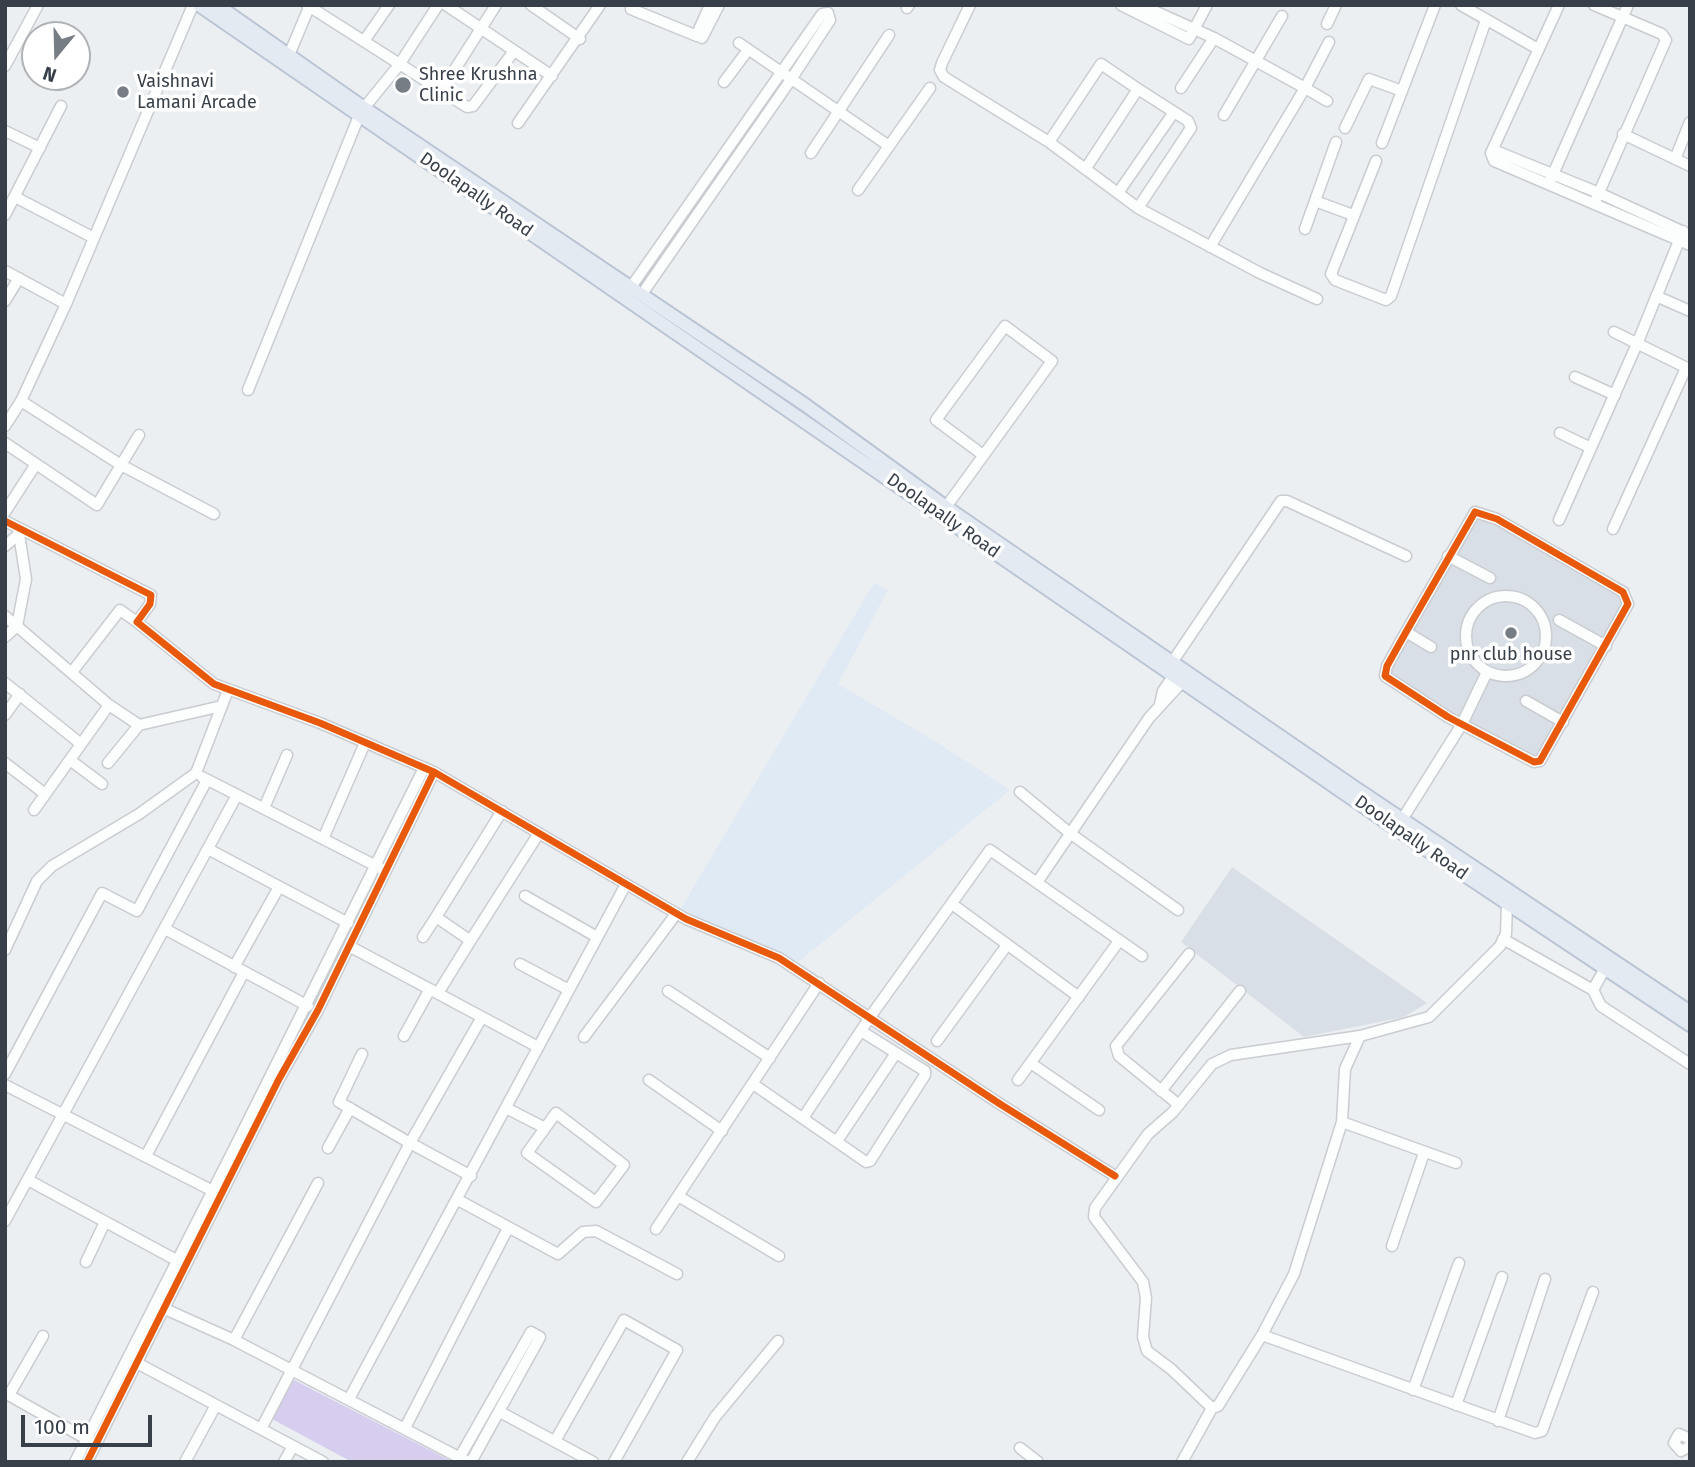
<!DOCTYPE html>
<style>
body{margin:0}
#map{position:relative;width:1695px;height:1467px;overflow:hidden;background:#eceff2;font-family:"Fira Sans",sans-serif}
canvas{display:block}
.frame{position:absolute;inset:0;border:7px solid #373f49;pointer-events:none}
.north{position:absolute;left:21px;top:21px;width:70px;height:70px;box-sizing:border-box;background:#fff;border:2px solid #afb2b6;border-radius:50%;rotate:199deg;font-size:19px;font-weight:700;line-height:28px;text-align:center;color:#373f49}
.north::after{content:'';display:block;margin:auto;width:24px;height:32px;background:#767d84;clip-path:polygon(50% 0,100% 100%,50% 72%,0 100%)}
.scale{position:absolute;left:21px;top:1415px;width:131px;height:32px;box-sizing:border-box;border:4px solid #373f49;border-top:0;padding-left:9px;font-size:21px;line-height:24px;white-space:nowrap;color:#373f49;-webkit-text-stroke:5px #fff;paint-order:stroke}
</style>
<div id="map">
<canvas width="1695" height="1467"></canvas>
<div class="frame"></div>
<div class="north">N</div>
<div class="scale">100 m</div>
</div>
<script>
const c = document.querySelector('canvas').getContext('2d');
c.lineJoin = 'round';
function fillPath(path, color) {
  c.fillStyle = color;
  c.fill(path, 'evenodd');
}
function poly(rows) {
  const path = new Path2D();
  for (const r of rows) {
    if (r.length === 3) {
      path.moveTo(r[0] + r[2], r[1]);
      path.arc(r[0], r[1], r[2], 0, 2 * Math.PI);
      continue;
    }
    path.moveTo(r[0], r[1]);
    for (let i = 2; i < r.length; i += 2) path.lineTo(r[i], r[i + 1]);
  }
  return path;
}
function strokePath(path, color, width, dash) {
  c.strokeStyle = color;
  c.lineWidth = width;
  c.lineCap = dash ? 'butt' : 'round';
  c.setLineDash(dash || []);
  c.stroke(path);
}
function drawText(font, color, halo, rows, align = 'center') {
  c.font = font + ' "Fira Sans",sans-serif';
  c.lineWidth = 7;
  c.setLineDash([]);
  c.textBaseline = 'middle';
  c.strokeStyle = halo;
  c.fillStyle = color;
  for (const [text, x, y, turn = 0] of rows) {
    c.save();
    c.translate(x, y);
    c.rotate((+turn || 0) * Math.PI / 180);
    c.textAlign = isNaN(turn) ? turn : align;
    if (halo) c.strokeText(text, 0, 0);
    c.fillText(text, 0, 0);
    c.restore();
  }
}
const residential = poly([
 [1476,505,1630,588,1534,767,1382,679],
 [1232,867,1400,984,1427,1003,1404,1017,1304,1037,1181,942]
]);
const commercial = poly([
 [874,583,888,590,838,684,938,743,1010,790,798,962,680,910]
]);
const green = poly([
 [292,1379,451,1461,352,1462,272,1419]
]);
const minor = poly([
 [307,5,467,107,473,106,514,51],
 [446,5,552,76],
 [531,5,580,39],
 [710,5,697,34,702,38,719,5],
 [970,5,942,63,940,70,944,77,1049,142,1138,208,1260,273,1317,299],
 [1121,5,1189,39,1207,5],
 [1141,5,1214,38,1305,88,1210,247],
 [1461,5,1538,49],
 [1559,5,1491,153,1494,161,1690,245],
 [1594,5,1662,34,1666,40,1594,204],
 [907,8,909,5],
 [631,9,697,36],
 [1327,24,1336,5],
 [364,41,389,5],
 [739,43,889,146],
 [289,55,310,5],
 [5,66,38,5],
 [724,82,748,50],
 [1181,88,1214,38],
 [441,91,496,5],
 [1327,101,1305,88,1329,42],
 [364,108,399,65,438,5],
 [1224,115,1282,16],
 [518,123,600,5],
 [1345,128,1369,79,1402,91],
 [5,131,40,148],
 [1623,134,1690,166],
 [1049,142,1101,64,1138,89,1086,168],
 [1382,143,1435,5],
 [811,153,889,35],
 [1491,153,1498,152,1599,193,1690,235],
 [1675,159,1690,122],
 [1376,161,1331,274,1335,280,1386,300,1391,296,1486,20],
 [1550,181,1628,5],
 [858,190,930,88],
 [1118,193,1174,112],
 [15,197,94,238],
 [1315,201,1353,215],
 [1138,208,1191,128,1188,121,1138,89],
 [5,215,61,106],
 [1305,229,1336,142],
 [5,271,66,304],
 [631,287,822,14,828,13,830,20,792,78,642,294],
 [1656,296,1690,311],
 [5,301,19,278],
 [1614,332,1689,369],
 [1575,377,1615,395],
 [248,390,359,116],
 [21,401,121,465,214,514],
 [5,426,21,401,66,304,193,5],
 [1560,433,1591,448],
 [5,443,97,505,139,435],
 [946,507,1052,361,1005,326,936,420,983,455],
 [5,512,36,464],
 [1475,512,1497,519,1623,592,1628,604,1540,761,1534,762,1448,717,1385,676,1387,666,1406,632,1475,512],
 [1559,520,1637,344,1683,231],
 [5,521,151,595,150,604,137,622,214,684,320,723,434,772,686,919,779,958,1000,1104,1115,1176],
 [1613,529,1686,368],
 [5,546,19,534],
 [1448,556,1490,578],
 [1506,636,40],
 [5,616,109,705,139,725,222,706],
 [1559,620,1606,646],
 [1406,632,1431,647],
 [5,637,17,626,26,579,18,528],
 [1173,661,1281,501,1287,501,1406,556],
 [72,672,120,610,137,622],
 [5,683,81,744],
 [1526,701,1563,722],
 [1160,704,1163,691,1174,675],
 [5,715,20,694],
 [70,760,102,784],
 [5,763,45,794],
 [108,763,139,725],
 [202,777,382,869],
 [1020,792,1071,834,1178,910],
 [264,808,287,755],
 [34,810,109,705],
 [1403,818,1462,724,1487,672],
 [323,839,365,743],
 [208,849,348,923],
 [1038,881,1149,718,1183,681],
 [525,896,597,937],
 [952,904,1079,997],
 [165,929,308,1006],
 [423,937,436,917],
 [1503,939,1593,990],
 [469,943,539,833],
 [349,946,538,1047],
 [5,950,37,881,52,866,139,814,196,773,228,690],
 [520,964,569,990],
 [234,967,279,887],
 [1604,970,1593,990,1601,1006,1690,1064],
 [668,991,770,1058],
 [438,993,469,943,468,939,436,917,502,811],
 [404,1036,430,989],
 [584,1037,676,914],
 [937,1041,1007,945],
 [1032,1064,1099,1110],
 [5,1074,102,893,137,911,207,780],
 [649,1080,722,1131],
 [1018,1080,1119,941],
 [753,1084,866,1162,870,1161,925,1075,925,1071,861,1031],
 [5,1085,213,1191],
 [1161,1091,1240,991],
 [1179,1105,1119,1056,1116,1046,1189,954],
 [506,1108,545,1128],
 [556,1113,624,1165,596,1202,527,1153,556,1113],
 [803,1118,870,1017,990,850,1142,956],
 [1342,1122,1456,1163],
 [241,1135,424,768],
 [837,1141,896,1053],
 [328,1148,350,1108],
 [146,1156,244,972],
 [471,1176,410,1143,482,1017],
 [28,1180,178,1261],
 [678,1196,779,1256],
 [458,1200,558,1254,583,1232,596,1231,677,1274],
 [5,1221,237,795],
 [656,1229,819,983],
 [1392,1246,1424,1153],
 [86,1262,105,1222],
 [165,1309,234,1340,468,1462],
 [1262,1335,1535,1433,1542,1431,1593,1292],
 [234,1340,318,1183],
 [137,1363,323,1462],
 [1413,1390,1459,1263],
 [5,1393,90,1441],
 [9,1395,43,1336],
 [349,1399,626,884],
 [1456,1405,1502,1277],
 [1212,1408,1171,1369,1147,1351,1143,1337,1146,1298,1143,1282,1094,1217,1095,1208,1148,1134,1173,1112,1212,1064,1231,1055,1360,1036,1429,1017,1500,946,1506,934,1507,903],
 [500,1412,593,1462],
 [1498,1421,1545,1279],
 [405,1428,508,1228],
 [261,1429,410,1143,339,1102,362,1054],
 [1690,1439,1679,1434,1674,1443,1681,1451,1690,1446],
 [555,1441,624,1320,677,1350,614,1462],
 [1020,1448,1038,1462],
 [75,1462,241,1135,247,1138],
 [87,1462,279,1079,318,1010,434,772],
 [185,1462,216,1405],
 [284,1462,293,1446],
 [457,1462,531,1332,540,1337,471,1462],
 [687,1462,715,1417,778,1341],
 [1182,1462,1212,1408,1218,1406,1262,1335,1294,1274,1342,1122,1345,1069,1360,1036]
]);
const major = poly([
 [199,5,1418,844,1690,1025],
 [217,5,364,108,804,404,946,507,1354,787,1690,1012]
]);
const cycleway = poly([
 [1475,512,1497,519,1623,592,1628,604,1540,761,1534,762,1448,717,1385,676,1387,666,1406,632,1475,512],
 [5,521,151,595,150,604,137,622,214,684,320,723,434,772,686,919,779,958,1000,1104,1115,1176],
 [87,1462,279,1079,318,1010,434,772]
]);
const markers = [
 [403,85,9,"#767d84"],
 [123,92,7,"#767d84"],
 [1511,633,7,"#767d84"]
];
const poiNames = [
 ["Shree Krushna",419,75],
 ["Clinic",419,96],
 ["Vaishnavi",137,82],
 ["Lamani Arcade",137,103],
 ["pnr club house",1511,655,"center"]
];
const streetNames = [
 ["Doolapally Road",476,195,35],
 ["Doolapally Road",943,516,35],
 ["Doolapally Road",1411,838,35]
];
fillPath(residential, '#d9dfe6');
fillPath(commercial, '#dfeaf5');
fillPath(green, '#d7cdee');
strokePath(minor, '#c9ccd0', 13);
strokePath(major, '#b9c4d5', 16);
strokePath(minor, '#fcfdfd', 10);
strokePath(major, '#e4eaf2', 12);
strokePath(cycleway, '#e8590c', 7);
for (const [x, y, r, color] of markers) {
  const dot = new Path2D();
  dot.arc(x, y, r, 0, 2 * Math.PI);
  c.fillStyle = color;
  c.fill(dot);
  strokePath(dot, '#fff', 2.5);
}
drawText('18px', '#373f49', '#fff', poiNames, 'left');
drawText('18px', '#373f49', '#fff', streetNames);
</script>
